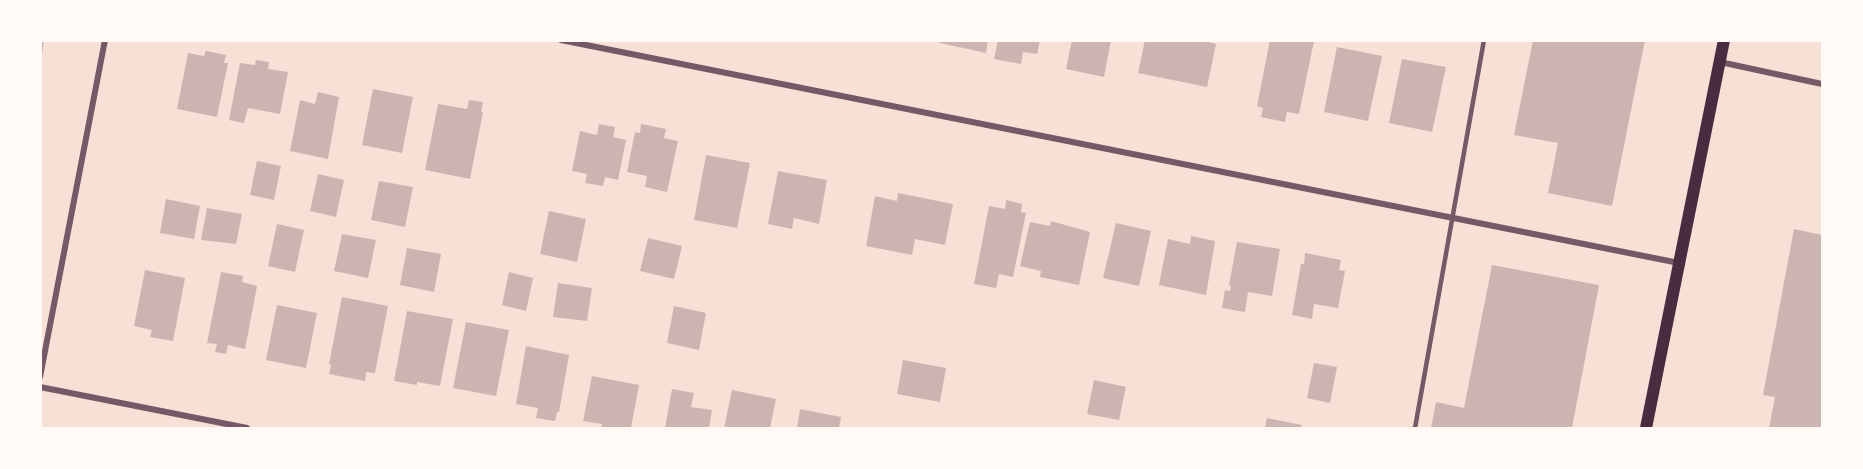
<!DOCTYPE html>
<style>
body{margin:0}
#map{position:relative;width:1863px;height:469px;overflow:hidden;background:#f7e1d7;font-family:"Space Grotesk",sans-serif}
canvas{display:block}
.frame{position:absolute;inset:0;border:42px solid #fffaf5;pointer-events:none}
</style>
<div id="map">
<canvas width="1863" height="469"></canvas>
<div class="frame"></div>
</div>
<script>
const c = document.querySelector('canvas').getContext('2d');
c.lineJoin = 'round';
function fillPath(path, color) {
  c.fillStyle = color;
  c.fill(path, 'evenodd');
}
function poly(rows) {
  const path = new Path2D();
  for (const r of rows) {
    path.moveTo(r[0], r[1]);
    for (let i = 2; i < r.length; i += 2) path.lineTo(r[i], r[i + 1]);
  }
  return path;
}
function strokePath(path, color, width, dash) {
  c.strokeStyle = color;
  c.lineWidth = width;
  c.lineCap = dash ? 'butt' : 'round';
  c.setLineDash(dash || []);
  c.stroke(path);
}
const building = poly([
 [40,40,44,40,42,55,40,55],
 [940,40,988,40,986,53,940,43],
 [998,40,1040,40,1037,54,1023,52,1021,64,994,59],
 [1072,40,1111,40,1104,77,1066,69],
 [1145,40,1201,40,1216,44,1207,87,1138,73],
 [1270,40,1314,41,1299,114,1287,112,1285,122,1261,117,1263,108,1257,106],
 [1533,40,1645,40,1612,206,1548,193,1558,143,1514,135],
 [1337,47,1382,56,1368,121,1324,112],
 [206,51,226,55,224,63,228,63,217,117,177,109,188,53,204,56],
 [1402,59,1446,67,1432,132,1389,123],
 [256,60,269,62,268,69,288,72,280,114,248,108,244,123,229,120,240,63,255,65],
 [373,89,413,97,402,153,362,145],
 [318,92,339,97,328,159,290,151,300,100,315,104],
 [469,100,483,102,481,112,483,112,470,179,425,170,438,104,467,109],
 [599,124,615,127,613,137,626,140,618,180,605,177,603,186,585,183,587,174,572,171,580,131,597,135],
 [641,124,666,129,664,138,678,141,667,192,645,187,647,176,627,172,635,132,640,133],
 [706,155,750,163,737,228,694,220],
 [257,161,281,166,274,200,250,195],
 [778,171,827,180,819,224,794,218,792,229,768,224],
 [318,174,344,180,336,217,310,211],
 [379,181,413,187,405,227,371,220],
 [898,193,953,204,945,245,915,239,912,255,866,246,875,196,897,201],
 [166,199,200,206,194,239,160,233],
 [1006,200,1022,204,1021,212,1026,213,1013,277,999,274,996,288,974,284,989,206,1005,209],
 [207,208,242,214,236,244,201,240],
 [549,211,586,219,577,262,540,254],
 [1051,221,1090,232,1079,285,1040,277,1041,271,1020,266,1030,222,1050,226],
 [1116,223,1151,231,1139,286,1103,278],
 [277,224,304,230,295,272,268,266],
 [1794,229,1822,235,1822,428,1769,428,1775,397,1763,395],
 [342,234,376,240,368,278,334,271],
 [1191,236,1215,241,1206,295,1159,285,1168,239,1190,244],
 [648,238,682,246,674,279,640,271],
 [1237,242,1280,249,1272,296,1248,292,1245,312,1222,308,1225,290,1230,291,1231,286,1229,285],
 [407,248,441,254,434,292,400,285],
 [1305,253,1341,260,1339,270,1345,271,1338,308,1314,304,1312,319,1292,315,1301,264,1304,264],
 [1492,265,1599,285,1572,428,1431,428,1436,402,1464,408],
 [145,270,185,278,173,341,150,337,152,330,134,326],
 [221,272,243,276,242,282,257,286,245,349,228,345,226,354,215,352,217,344,207,343],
 [509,272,533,278,526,311,502,305],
 [558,283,592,288,587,321,553,317],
 [342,297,388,306,375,373,366,372,365,381,329,374,331,365,329,364],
 [277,305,317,313,306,368,266,360],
 [674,306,706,313,699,350,667,343],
 [407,311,453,319,440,386,417,382,417,385,394,381],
 [466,322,509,330,496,396,453,388],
 [526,346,569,355,559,412,557,412,555,421,536,418,538,408,516,404],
 [903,360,946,368,940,402,897,394],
 [1314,363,1337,367,1330,403,1307,398],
 [592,376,639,385,631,428,601,428,602,424,583,421],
 [1094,380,1126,387,1119,420,1087,414],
 [672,389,694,393,691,407,712,410,709,428,665,428],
 [732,390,776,399,770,428,724,428],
 [800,409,841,417,839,428,797,428],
 [1267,418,1302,425,1301,428,1265,428]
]);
const service = poly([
 [1415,428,1484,40]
]);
const minor = poly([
 [561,40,1679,263],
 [1720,62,1822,84],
 [40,377,105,40],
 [40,387,247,428]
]);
const secondary = poly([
 [1646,428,1724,40]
]);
fillPath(building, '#ccb4b1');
strokePath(service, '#755966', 4.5);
strokePath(minor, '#755966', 6);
strokePath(secondary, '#4a2c40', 12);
</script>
